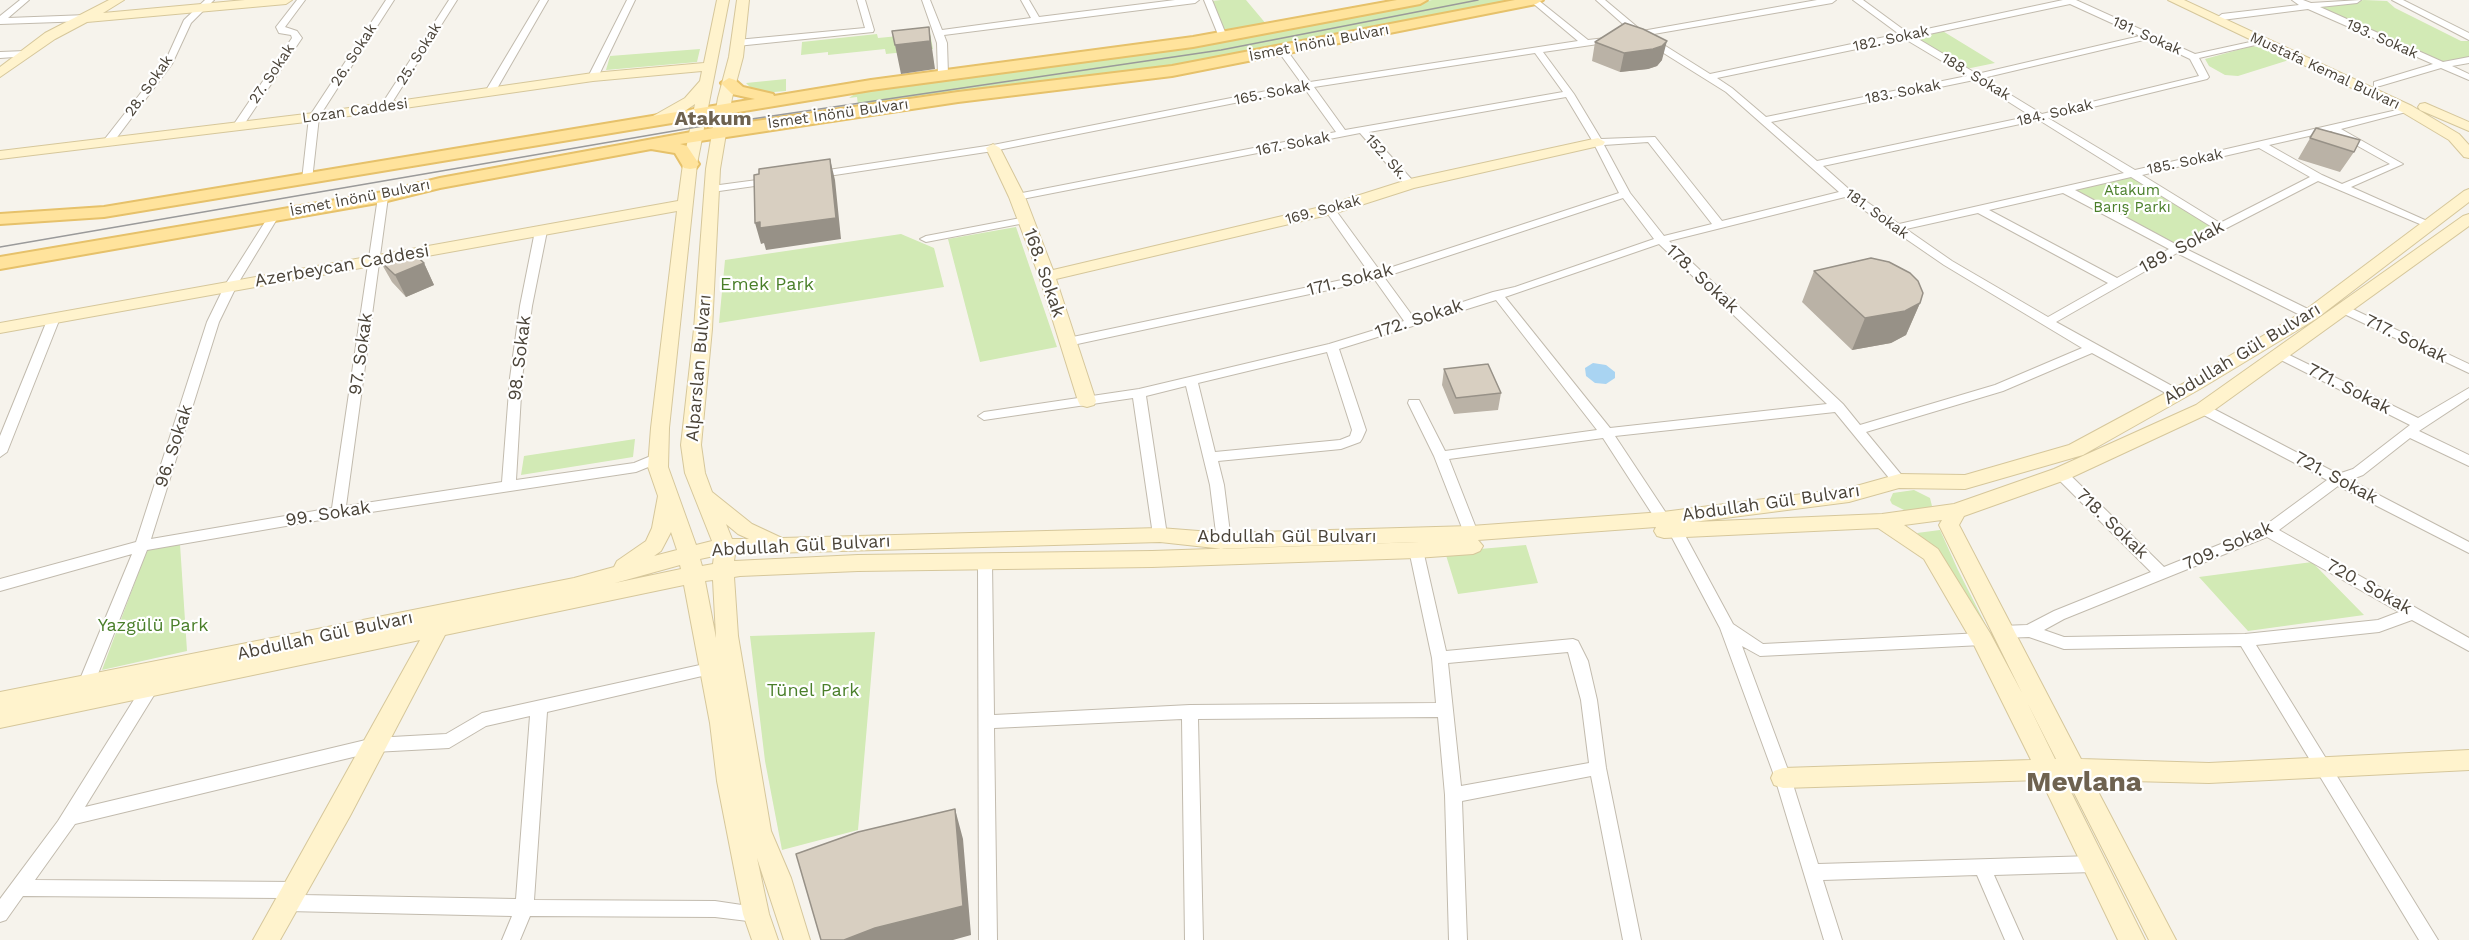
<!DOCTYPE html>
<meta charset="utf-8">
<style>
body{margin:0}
canvas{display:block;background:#f6f3ec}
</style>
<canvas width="2469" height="940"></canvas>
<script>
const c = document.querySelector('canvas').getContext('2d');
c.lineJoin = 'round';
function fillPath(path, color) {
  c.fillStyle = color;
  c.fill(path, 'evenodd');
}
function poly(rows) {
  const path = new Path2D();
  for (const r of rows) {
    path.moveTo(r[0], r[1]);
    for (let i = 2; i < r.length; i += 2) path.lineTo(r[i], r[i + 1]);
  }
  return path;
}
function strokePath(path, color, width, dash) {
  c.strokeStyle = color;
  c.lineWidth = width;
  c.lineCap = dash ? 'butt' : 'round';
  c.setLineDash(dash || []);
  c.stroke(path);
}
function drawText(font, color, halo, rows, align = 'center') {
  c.font = font + ' "Work Sans",sans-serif';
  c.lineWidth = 4.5;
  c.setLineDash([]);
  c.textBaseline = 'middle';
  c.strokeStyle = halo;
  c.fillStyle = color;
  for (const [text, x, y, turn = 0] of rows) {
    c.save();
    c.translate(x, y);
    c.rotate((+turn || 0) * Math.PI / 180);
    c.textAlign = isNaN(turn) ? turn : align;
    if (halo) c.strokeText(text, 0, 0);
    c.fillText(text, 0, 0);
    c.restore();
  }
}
const green = poly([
 [1221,0,1246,0,1267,25,1225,31,1212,1],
 [1432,0,1510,0,1207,61,746,123,747,121,858,105,857,97,849,98,862,89,1307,24],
 [2364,0,2387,1,2395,8,2461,41,2469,41,2469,57,2439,62,2314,7],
 [1941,30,1995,63,1966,69,1912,36],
 [930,33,933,49,886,54,885,49,828,55,828,52,801,55,802,42,877,34,878,38],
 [2252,46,2262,48,2289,60,2238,76,2225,75,2209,66,2205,59],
 [700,49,697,62,606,70,610,56],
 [786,79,786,91,762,93,753,90,746,83],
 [2131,174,2220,227,2177,249,2067,190],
 [1016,227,1057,347,980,362,948,239],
 [901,234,934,248,944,287,719,323,725,260],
 [635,439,633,457,521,475,524,456],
 [1914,490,1930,498,1932,506,1929,509,1908,512,1892,504,1890,500,1893,493],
 [1940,530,1958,570,2055,762,1960,584,1943,559,1917,533],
 [180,544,187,651,102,670,147,550],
 [1526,545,1538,583,1458,594,1445,552],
 [2312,562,2364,615,2248,631,2199,577],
 [875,632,858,830,782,850,765,761,750,636]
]);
const water = poly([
 [1593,363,1606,365,1615,372,1615,378,1606,384,1595,383,1586,376,1585,368]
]);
const street = poly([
 [20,0,29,0,8,18,87,15,91,18,87,21,0,24,0,16,20,0],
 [205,0,214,0,191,23,172,64,112,144,104,144,104,140,165,62,184,20,205,0],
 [297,0,305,0,285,27,297,31,302,38,241,129,233,129,232,127,292,38,291,35,279,33,276,27,297,0],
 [386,0,394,0,319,117,312,180,311,182,303,182,302,180,309,117,386,0],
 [449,0,457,0,388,109,382,109,380,107,449,0],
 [540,0,548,0,495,92,487,94,485,92,540,0],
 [627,0,635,0,598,77,590,79,588,77,627,0],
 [857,0,865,0,874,30,873,32,737,46,732,43,737,40,865,28,857,0],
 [922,0,930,0,942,30,1031,18,1021,0,1029,0,1039,17,1175,0,1199,0,1195,3,944,35,947,43,948,75,943,78,938,75,937,43,922,0],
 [1204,0,1212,0,1227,37,1226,39,1219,37,1204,0],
 [1529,0,1538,0,1588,40,1615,37,1617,39,1612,42,1543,52,1574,94,1601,139,1655,137,1722,221,1839,192,1726,92,1638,37,1631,37,1630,35,1633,33,1596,0,1605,0,1642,31,1817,0,1836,0,1832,3,1648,35,1710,74,1899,34,1853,0,1863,0,1908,33,2063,0,2076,0,2195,54,2264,39,2264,43,2199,58,2209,77,2207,79,2048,118,2135,170,2410,107,2410,111,2341,129,2403,164,2351,187,2436,225,2431,228,2427,227,2318,181,2186,249,2314,312,2316,315,2314,318,2306,318,2177,253,2056,322,2181,391,2183,394,2181,397,2173,397,2092,353,2003,391,1866,432,1904,478,1906,481,1899,486,1894,484,1835,412,1615,436,1670,519,1668,523,1663,524,1658,523,1603,438,1449,459,1478,533,1476,537,1471,538,1466,537,1464,533,1434,456,1408,403,1409,400,1419,400,1445,451,1597,430,1496,300,1339,349,1366,430,1362,439,1360,442,1341,449,1218,461,1224,485,1231,541,1229,545,1224,546,1219,545,1217,541,1210,485,1186,386,1146,396,1167,535,1165,539,1160,540,1155,539,1153,535,1133,398,984,420,978,416,984,412,1139,389,1329,344,1404,321,1375,280,1068,346,1062,342,1068,338,1370,274,1325,210,1326,208,1334,208,1380,271,1619,193,1593,142,1566,97,1369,132,1414,182,1414,186,1410,187,1406,186,1360,133,1017,200,1012,197,1017,194,1336,132,1305,89,993,151,815,178,810,175,815,172,993,145,1302,84,1278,51,1283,48,1286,49,1310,82,1578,41,1529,0],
 [2070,4,2140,36,1977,74,1915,37,2070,4],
 [1905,39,1967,76,1766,117,1732,88,1717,78,1905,39],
 [2148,39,2190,59,2199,76,2042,114,1983,78,2148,39],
 [1535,53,1563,92,1345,130,1314,87,1535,53],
 [1974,80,2031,116,1817,161,1771,122,1974,80],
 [2039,120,2124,173,1899,224,1851,191,1823,166,2039,120],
 [2331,131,2390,164,2342,184,2322,175,2269,145,2331,131],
 [1648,142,1712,224,1664,236,1630,193,1604,145,1648,142],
 [2259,148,2310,177,2220,223,2142,175,2259,148],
 [2131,177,2212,227,2177,245,2075,190,2131,177],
 [2063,193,2169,249,2117,278,1989,210,2063,193],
 [1845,197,1944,265,2082,348,1995,385,1860,425,1843,404,1669,241,1845,197],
 [1623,198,1654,239,1515,287,1493,292,1414,318,1384,277,1623,198],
 [1978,213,2108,283,2048,317,1952,261,1906,229,1978,213],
 [1659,244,1827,404,1610,428,1505,297,1659,244],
 [1327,352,1352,430,1350,436,1340,440,1215,452,1198,383,1327,352],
 [2292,0,2303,0,2311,3,2361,0,2357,3,2320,7,2443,62,2469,57,2469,63,2452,66,2469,74,2469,80,2441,68,2380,86,2374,86,2374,82,2433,64,2308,9,2222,20,2218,17,2222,14,2299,5,2292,0],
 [2392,0,2403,0,2469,33,2469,40,2392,0],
 [26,51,29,52,29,56,0,58,0,52,26,51],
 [772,178,776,179,776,183,712,192,707,189,712,186,772,178],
 [383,194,388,197,346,506,502,482,510,378,520,306,535,231,541,228,547,231,532,306,522,378,516,480,634,463,658,453,665,458,663,461,636,472,338,517,147,550,94,684,92,688,86,690,80,688,78,684,132,554,0,591,0,579,136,542,207,322,225,285,270,214,275,211,280,214,237,285,219,322,151,539,332,508,378,197,383,194],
 [1026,217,1031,220,1030,222,926,242,920,239,926,236,1026,217],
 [2344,305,2469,364,2469,373,2340,312,2338,309,2344,305],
 [54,314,60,318,7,452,0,457,0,436,48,318,54,314],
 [2279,350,2418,418,2469,388,2469,398,2419,431,2469,455,2469,466,2410,438,2363,475,2350,480,2469,542,2469,553,2338,486,2279,530,2469,638,2469,651,2412,620,2379,632,2256,645,2438,940,2419,940,2241,646,2064,649,2029,637,2002,638,1997,636,1994,632,1997,628,2002,626,2027,625,2054,611,2151,572,2056,477,2054,474,2056,471,2066,471,2164,567,2263,527,2327,480,2198,412,2197,409,2198,406,2208,406,2338,474,2353,469,2410,425,2275,357,2273,354,2275,351,2279,350],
 [2267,537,2399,612,2378,620,2245,634,2064,637,2044,630,2064,619,2267,537],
 [1675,525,1680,526,1733,624,1763,644,1982,633,1987,635,1990,639,1987,643,1982,645,1760,656,1742,646,1791,778,1818,864,2093,856,2099,858,2102,864,2099,870,2093,872,1994,875,2023,940,2005,940,1977,875,1823,880,1842,940,1824,940,1775,778,1720,628,1668,530,1670,526,1675,525],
 [1416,545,1421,546,1423,550,1446,651,1573,639,1578,641,1588,661,1597,700,1606,768,1641,940,1623,940,1591,776,1462,801,1467,940,1449,940,1445,795,1438,717,1198,719,1203,940,1185,940,1182,719,994,728,997,940,979,940,978,562,980,558,985,557,990,558,992,562,994,715,1190,705,1436,703,1432,658,1409,550,1411,546,1416,545],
 [1568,652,1581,700,1589,763,1461,786,1448,663,1568,652],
 [709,663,715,665,717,669,715,673,547,712,534,900,715,901,762,908,765,914,762,920,756,922,715,917,530,916,520,940,502,940,512,916,287,911,281,909,278,903,280,898,23,896,6,920,0,922,0,899,58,821,145,682,151,681,157,682,159,687,85,807,374,738,446,734,482,713,709,663],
 [530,716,516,899,302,895,304,890,301,884,295,882,35,880,75,824,374,752,449,748,486,726,530,716]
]);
const secondary = poly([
 [109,0,124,0,103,13,245,0,292,0,286,4,87,22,55,39,0,77,0,67,45,33,109,0],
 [717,0,729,0,697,164,669,428,668,467,696,545,712,541,685,473,681,445,694,329,706,169,718,98,729,57,737,0,749,0,743,57,732,98,720,169,712,329,701,445,705,473,712,492,752,524,782,538,1160,528,1224,533,1471,526,1663,512,1849,488,1899,474,1965,475,2069,445,2188,381,2304,311,2464,191,2469,189,2469,202,2316,319,2200,389,2083,455,1965,489,1899,488,1849,502,1694,522,1882,514,1954,504,2054,469,2196,405,2463,216,2469,214,2469,226,2210,413,2068,479,1964,516,1959,525,2081,759,2209,763,2469,750,2469,770,2209,783,2092,780,2176,940,2149,940,2067,779,2065,780,2145,940,2118,940,2041,780,1783,788,1774,785,1771,778,1774,771,1783,768,2031,760,1974,645,1924,559,1878,528,1664,538,1657,536,1654,531,1656,527,1478,540,1483,546,1480,551,1473,554,1416,558,1152,567,858,571,740,576,734,577,738,636,771,831,791,878,810,940,784,940,757,858,769,914,778,940,752,940,743,914,717,781,710,723,684,585,445,635,350,816,280,940,253,940,420,640,0,728,0,692,574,578,614,567,617,561,646,541,652,528,658,496,648,467,651,428,677,211,0,333,0,323,678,201,683,164,695,104,679,115,658,123,653,124,646,120,685,98,700,81,702,71,593,81,314,121,0,159,0,151,314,113,593,73,704,63,717,0],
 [1942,520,1939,525,2022,693,1990,633,1938,549,1904,525,1942,520],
 [726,524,738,534,749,539,732,539,726,524],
 [671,532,677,550,654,556,661,551,671,532],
 [1160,542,1224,549,1419,542,1152,551,858,555,734,561,735,554,1160,542],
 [714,556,713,564,702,566,700,559,714,556],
 [680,565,681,569,615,583,680,565],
 [713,580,716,636,716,638,705,581,713,580],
 [2028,704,2056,759,2055,759,2028,704],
 [2168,0,2184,0,2412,106,2459,134,2469,145,2469,158,2464,157,2449,140,2402,112,2168,0],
 [2425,103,2469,122,2469,131,2420,110,2418,107,2420,104,2425,103],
 [1598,138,1605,142,1603,145,1414,188,1336,213,1056,279,1096,401,1094,405,1087,407,1080,405,1078,401,1039,276,1009,197,986,148,993,144,1000,148,1025,197,1053,270,1325,206,1410,179,1598,138]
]);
const primary = poly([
 [1397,0,1427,0,1420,4,1193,47,871,90,104,217,0,224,0,214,104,207,755,99,732,94,721,83,729,78,735,80,743,87,773,94,774,96,871,80,1193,37,1397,0],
 [1515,0,1543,0,1536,4,1172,76,958,102,680,144,687,146,699,164,696,168,690,169,684,168,675,153,651,149,440,188,383,202,0,269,0,257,383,192,440,178,735,124,958,92,1172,66,1515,0]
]);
const tram = poly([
 [0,247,697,127,1221,50,1478,0]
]);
const wall = poly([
 [1595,42,1662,60,1657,66,1648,69,1620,72,1592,61],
 [2316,128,2354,152,2340,172,2298,159],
 [380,261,424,263,434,285,406,297,392,282],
 [1814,271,1920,303,1906,335,1891,343,1852,350,1802,302],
 [1444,369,1501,393,1498,410,1454,414,1442,385]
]);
const shadedWall = poly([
 [929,27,935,69,901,74,895,45],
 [1667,41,1662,60,1657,66,1648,69,1620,72,1624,53],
 [830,159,835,180,841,239,766,250,764,243,761,244,755,223],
 [424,263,434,285,406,297,395,275],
 [1920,303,1906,335,1891,343,1852,350,1865,318],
 [955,809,963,839,971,935,953,940,844,940]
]);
const building = poly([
 [1625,23,1643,29,1667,41,1662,46,1653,49,1624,53,1595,42,1625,23],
 [929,27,930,41,895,45,892,31,929,27],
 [2316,128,2360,140,2354,152,2310,138,2316,128],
 [830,159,836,218,760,228,760,222,755,223,754,175,759,174,759,169,830,159],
 [409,249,424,263,395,275,380,261,409,249],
 [1871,258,1889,262,1910,273,1918,281,1923,293,1920,303,1905,311,1865,318,1814,271,1871,258],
 [1488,364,1501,393,1456,398,1444,369,1488,364],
 [955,809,963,906,875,928,844,940,821,940,796,854,858,832,955,809]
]);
const farStreetnames = [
 ["191. Sokak",2147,36,24],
 ["182. Sokak",1891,39,-12],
 ["193. Sokak",2382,39,24],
 ["İsmet İnönü Bulvarı",1319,43,-11],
 ["25. Sokak",419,54,-58],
 ["26. Sokak",354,55,-57],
 ["Mustafa Kemal Bulvarı",2325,71,25],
 ["27. Sokak",272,74,-56],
 ["188. Sokak",1976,77,31],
 ["28. Sokak",149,86,-55],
 ["183. Sokak",1903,92,-11],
 ["165. Sokak",1272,93,-11],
 ["Lozan Caddesi",355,111,-8],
 ["184. Sokak",2055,113,-13],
 ["İsmet İnönü Bulvarı",838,114,-8],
 ["167. Sokak",1293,144,-11],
 ["152. Sk.",1386,157,48],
 ["185. Sokak",2185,162,-12],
 ["İsmet İnönü Bulvarı",360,198,-11],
 ["169. Sokak",1323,210,-15],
 ["181. Sokak",1877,214,36]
];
const farParknames = [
 ["Atakum",2132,191],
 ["Barış Parkı",2132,208]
];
const streetNames = [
 ["189. Sokak",2182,247,-28],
 ["Azerbeycan Caddesi",342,266,-10],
 ["168. Sokak",1044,273,71],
 ["178. Sokak",1702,279,43],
 ["171. Sokak",1350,280,-14],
 ["172. Sokak",1419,319,-18],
 ["717. Sokak",2406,339,26],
 ["97. Sokak",361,354,-82],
 ["Abdullah Gül Bulvarı",2242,354,-31],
 ["98. Sokak",520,358,-83],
 ["Alparslan Bulvarı",699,368,-85],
 ["771. Sokak",2349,389,27],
 ["96. Sokak",174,446,-72],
 ["721. Sokak",2336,478,28],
 ["Abdullah Gül Bulvarı",1771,503,-8],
 ["99. Sokak",328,514,-9],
 ["718. Sokak",2112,524,44],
 ["Abdullah Gül Bulvarı",1287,537],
 ["Abdullah Gül Bulvarı",801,546,-3],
 ["709. Sokak",2228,546,-24],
 ["720. Sokak",2369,587,29],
 ["Abdullah Gül Bulvarı",325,636,-12]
];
const parkNames = [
 ["Emek Park",767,285],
 ["Yazgülü Park",153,626],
 ["Tünel Park",813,691]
];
const farDistrictnames = [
 ["Atakum",713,119]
];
const nearDistrictnames = [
 ["Mevlana",2084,783]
];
fillPath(green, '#d2eab5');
fillPath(water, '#a9d4f2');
strokePath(street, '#c2bbae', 2);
strokePath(secondary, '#d6c79b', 2);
strokePath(primary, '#e6c16a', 4);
fillPath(street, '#fff');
fillPath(secondary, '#fff3cd');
fillPath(primary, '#ffe39c');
strokePath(tram, '#9a9a9a', 1.5);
fillPath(wall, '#bab2a6');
fillPath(shadedWall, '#979187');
fillPath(building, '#d8cfc1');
strokePath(building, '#979187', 1.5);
drawText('15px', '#4b4439', '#fff', farStreetnames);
drawText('15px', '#4a7f2a', '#fff', farParknames);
drawText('18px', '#4b4439', '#fff', streetNames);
drawText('18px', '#4a7f2a', '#fff', parkNames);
drawText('bold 20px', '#6e6250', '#fff', farDistrictnames);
drawText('bold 28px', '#6e6250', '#fff', nearDistrictnames);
</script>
